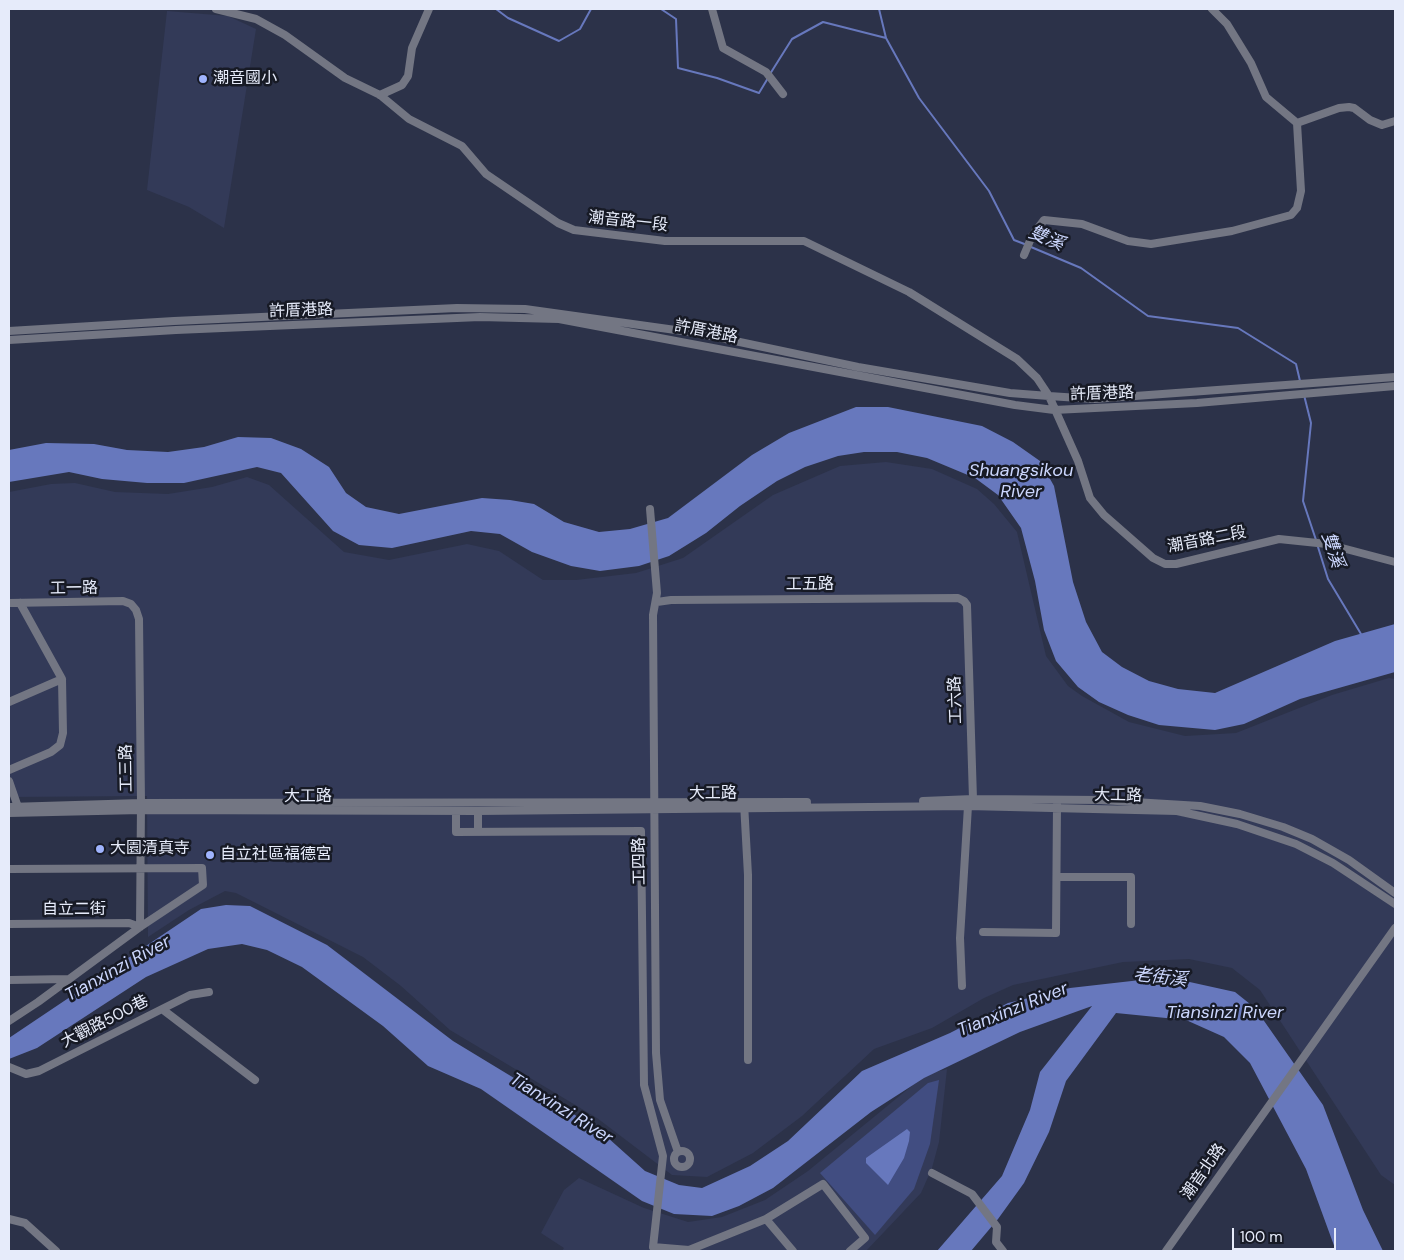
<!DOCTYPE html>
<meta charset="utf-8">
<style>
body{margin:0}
#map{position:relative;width:1404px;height:1260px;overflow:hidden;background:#2c3249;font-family:"DM Sans",sans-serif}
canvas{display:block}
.frame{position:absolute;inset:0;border:10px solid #e6ebfa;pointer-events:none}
.scale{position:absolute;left:1232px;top:1228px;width:104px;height:22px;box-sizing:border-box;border:2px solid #e6ebfa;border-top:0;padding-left:6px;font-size:15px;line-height:18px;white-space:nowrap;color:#e6ebfa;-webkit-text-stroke:4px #171a25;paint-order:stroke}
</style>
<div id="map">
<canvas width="1404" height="1260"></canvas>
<div class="frame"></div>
<div class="scale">100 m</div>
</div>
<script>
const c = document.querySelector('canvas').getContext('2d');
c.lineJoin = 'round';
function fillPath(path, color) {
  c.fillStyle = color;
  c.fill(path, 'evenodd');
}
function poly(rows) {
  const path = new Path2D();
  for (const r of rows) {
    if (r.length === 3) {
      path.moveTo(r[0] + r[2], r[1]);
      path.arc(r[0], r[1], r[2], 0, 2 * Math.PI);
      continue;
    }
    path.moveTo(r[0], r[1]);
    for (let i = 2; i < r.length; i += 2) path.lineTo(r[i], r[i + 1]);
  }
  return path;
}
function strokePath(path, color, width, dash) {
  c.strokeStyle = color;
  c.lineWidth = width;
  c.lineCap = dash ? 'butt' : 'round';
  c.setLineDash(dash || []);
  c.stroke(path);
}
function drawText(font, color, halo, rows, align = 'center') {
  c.font = font + ' "DM Sans","Noto Sans TC",sans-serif';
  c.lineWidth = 5;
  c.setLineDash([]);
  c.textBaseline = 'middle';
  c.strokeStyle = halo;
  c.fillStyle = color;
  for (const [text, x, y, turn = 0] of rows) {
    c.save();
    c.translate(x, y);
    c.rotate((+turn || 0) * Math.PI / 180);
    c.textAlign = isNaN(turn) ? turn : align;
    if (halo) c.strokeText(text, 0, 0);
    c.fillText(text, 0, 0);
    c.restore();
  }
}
const built = poly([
 [167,11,228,16,256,29,224,228,189,207,147,190],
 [886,462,932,469,977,489,994,504,1017,532,1046,656,1068,686,1082,696,1129,722,1185,736,1236,733,1332,695,1389,678,1395,679,1395,1185,1381,1175,1260,990,1232,968,1189,959,1123,962,1013,985,984,998,932,1028,874,1049,802,1116,753,1153,707,1177,672,1175,597,1118,450,1030,401,986,363,957,236,893,225,891,189,910,148,937,147,796,9,797,9,492,51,484,75,483,115,492,168,494,212,487,247,477,269,485,344,552,389,560,467,544,499,551,543,580,576,580,636,573,683,558,773,495,840,466],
 [947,1069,939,1142,932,1168,921,1193,866,1251,562,1251,564,1248,541,1233,564,1190,579,1178,644,1208,688,1222,722,1217,765,1200,808,1171,925,1075]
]);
const green = poly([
 [939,1080,930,1144,914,1189,875,1235,820,1173,928,1083]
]);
const water = poly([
 [856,407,888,407,982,426,1013,442,1040,461,1054,486,1073,582,1086,622,1102,652,1122,667,1149,681,1178,689,1215,693,1335,641,1395,624,1395,672,1300,699,1244,724,1215,730,1159,725,1128,715,1099,702,1078,687,1056,661,1044,630,1035,581,1021,528,998,495,975,478,927,458,897,452,864,452,838,456,805,467,777,481,740,506,706,533,669,556,639,566,600,571,571,566,532,552,500,534,471,531,392,548,359,545,333,531,281,473,257,467,184,483,147,483,102,479,69,472,9,482,9,450,46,443,94,444,127,450,168,452,204,447,238,437,271,438,301,449,329,467,346,493,366,507,399,514,482,498,510,500,534,504,564,522,599,532,630,529,668,518,752,455,789,433],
 [226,905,250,906,327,945,453,1041,575,1115,607,1137,645,1171,679,1185,702,1188,750,1166,788,1141,862,1071,950,1033,1008,1003,1070,988,1167,977,1235,992,1255,1008,1323,1105,1363,1210,1383,1251,1336,1251,1306,1169,1250,1063,1224,1037,1186,1020,1116,1013,1066,1081,1049,1132,1024,1183,998,1219,971,1251,937,1251,1002,1176,1030,1110,1040,1072,1092,1006,1020,1032,924,1078,871,1112,773,1188,739,1206,712,1216,674,1214,642,1201,481,1089,428,1066,383,1026,302,967,267,950,242,944,208,949,146,977,37,1048,9,1059,9,1038,201,909],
 [907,1129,910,1132,909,1141,904,1158,888,1185,866,1163,866,1158]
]);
const stream = poly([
 [496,9,508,18,559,41,580,29,591,9],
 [661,9,676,19,678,68,717,78,759,93,768,78],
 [879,9,886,38],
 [770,74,792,39,823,22,886,38,919,98,989,191,1014,240,1027,245],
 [1031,247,1081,268,1148,316,1238,328,1296,364,1300,381],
 [1304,395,1311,423,1303,501,1316,540],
 [1318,547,1328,579,1361,634]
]);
const minor = poly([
 [216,9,256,19,285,35,345,78,380,95,409,119,462,146,486,174,558,223,574,230,665,241,804,241,909,292,1017,359,1037,378,1049,396,1078,461,1090,498,1104,515,1153,558,1165,564,1176,564,1279,539,1327,544,1395,562],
 [712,9,723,48,766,72,783,94],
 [1212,9,1227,24,1251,63,1266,97,1297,123],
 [380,95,402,85,408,76,412,48,429,9],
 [1297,123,1339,108,1349,107,1354,108,1370,120,1382,125,1395,121],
 [1024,255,1032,236,1044,220,1082,224,1128,241,1151,244,1232,231,1291,215,1297,208,1301,191,1297,123],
 [9,331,174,321,457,308,525,309,697,333,858,367,1010,393,1049,396,1094,399,1395,377],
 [9,340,176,330,480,317,559,319,1015,405,1054,410,1197,403,1395,386],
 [650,509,657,593,653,615,656,1053,660,1100,678,1152],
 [657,602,671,600,958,598,964,601,967,605,973,799],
 [9,603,123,601,131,604,136,610,139,619,141,803,140,927],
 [9,702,62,679],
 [9,770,51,752,60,745,63,733,62,679,20,603],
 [9,781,19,810],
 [923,801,973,799,1101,800,1200,806,1240,814,1283,827,1312,839,1349,860,1395,893],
 [744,803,748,875,748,1060],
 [9,807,141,803,807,802],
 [456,811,456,832,641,831,644,1085,663,1156,653,1247,689,1250,766,1219,823,1184,865,1238,850,1251],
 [9,813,141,810,478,811,968,806,1177,811,1237,824,1296,844,1333,863,1395,904],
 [478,832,478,811],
 [9,869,202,868,203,885,140,927,38,1002,9,1021],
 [1057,877,1131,877,1131,924],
 [9,924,129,923,140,927],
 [983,932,1056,933,1057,805],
 [9,980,68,979],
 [962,986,960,938,968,806],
 [162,1009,190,995,209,992],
 [9,1067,26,1074,39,1071,162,1009,255,1080],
 [682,1159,8],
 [932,1173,972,1194,997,1227,996,1242,1003,1251],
 [9,1219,25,1223,56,1251],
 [766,1219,793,1251],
 [1166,1251,1395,928]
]);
const markers = [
 [203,79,5,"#9fb3fd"],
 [100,849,5,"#9fb3fd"],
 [210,855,5,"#9fb3fd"]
];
const poiNames = [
 ["潮音國小",213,79],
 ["大園清真寺",110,849],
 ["自立社區福德宮",220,855]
];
const streetNames = [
 ["潮音路一段",628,222,6],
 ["許厝港路",301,311,-2],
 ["許厝港路",706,332,11],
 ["許厝港路",1102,394,-2],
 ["潮音路二段",1207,540,-11],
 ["工五路",810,585],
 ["工一路",74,589,-1],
 ["工六路",956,700,-92],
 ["工三路",127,768,-91],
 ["大工路",713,794],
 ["大工路",1118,796,1],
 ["大工路",308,797],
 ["工四路",640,861,-91],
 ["自立二街",74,910],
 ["大觀路500巷",105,1022,-27],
 ["潮音北路",1204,1172,-55]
];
const waterNames = [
 ["雙溪",1046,239,23],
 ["Shuangsikou",1021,471],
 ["River",1021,492],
 ["雙溪",1332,550,72],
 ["Tianxinzi River",118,969,-29],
 ["老街溪",1160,978,6],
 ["Tianxinzi River",1013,1010,-22],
 ["Tiansinzi River",1225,1013],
 ["Tianxinzi River",561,1109,32]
];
fillPath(built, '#333a58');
fillPath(green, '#414d81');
fillPath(water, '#6778bd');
strokePath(stream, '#6778bd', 2);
strokePath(minor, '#737683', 8);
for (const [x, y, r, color] of markers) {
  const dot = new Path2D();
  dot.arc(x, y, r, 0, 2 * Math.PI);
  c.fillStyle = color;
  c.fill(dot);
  strokePath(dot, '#171a25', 2);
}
drawText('16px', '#e6ebfa', '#171a25', poiNames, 'left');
drawText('16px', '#e6ebfa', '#171a25', streetNames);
drawText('italic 18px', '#cbd6fd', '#171a25', waterNames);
</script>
